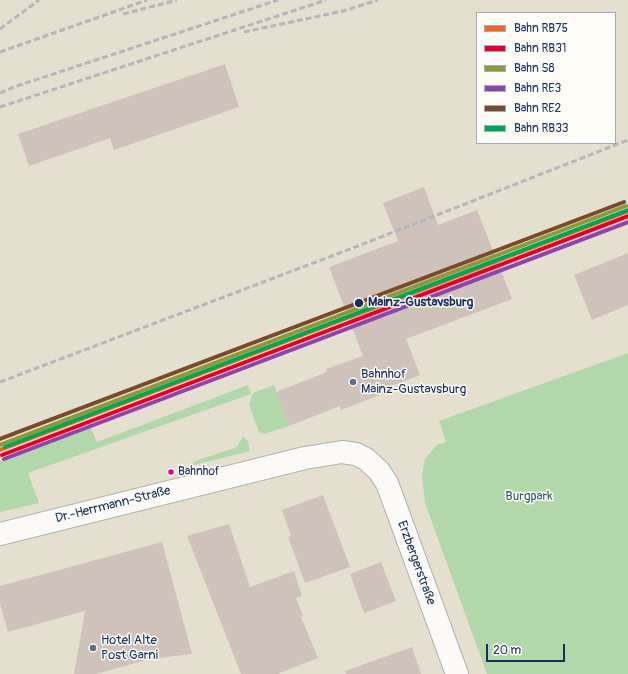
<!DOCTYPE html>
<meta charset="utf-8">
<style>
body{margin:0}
#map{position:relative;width:628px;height:674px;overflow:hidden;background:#e5dfcf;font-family:Pangolin,sans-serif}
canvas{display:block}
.legend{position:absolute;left:476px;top:12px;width:140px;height:132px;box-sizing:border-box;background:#fdfcf7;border:1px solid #a3aaba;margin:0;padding:5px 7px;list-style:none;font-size:12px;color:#1b2f5e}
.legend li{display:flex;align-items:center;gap:8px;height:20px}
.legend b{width:20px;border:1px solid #a3aaba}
.scale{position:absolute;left:486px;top:644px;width:79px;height:18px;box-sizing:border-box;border:2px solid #1b2f5e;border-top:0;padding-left:5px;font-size:12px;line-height:14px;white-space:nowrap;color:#1b2f5e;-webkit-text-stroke:3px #fdfcf7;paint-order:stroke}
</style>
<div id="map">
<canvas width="628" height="674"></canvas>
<ul class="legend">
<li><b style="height:5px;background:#f26522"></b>Bahn RB75</li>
<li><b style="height:5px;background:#e4002b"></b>Bahn RB31</li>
<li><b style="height:5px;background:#8c993b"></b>Bahn S8</li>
<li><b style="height:5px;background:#8e44ad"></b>Bahn RE3</li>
<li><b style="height:5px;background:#7a4b2a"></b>Bahn RE2</li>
<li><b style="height:5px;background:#00a651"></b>Bahn RB33</li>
</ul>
<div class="scale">20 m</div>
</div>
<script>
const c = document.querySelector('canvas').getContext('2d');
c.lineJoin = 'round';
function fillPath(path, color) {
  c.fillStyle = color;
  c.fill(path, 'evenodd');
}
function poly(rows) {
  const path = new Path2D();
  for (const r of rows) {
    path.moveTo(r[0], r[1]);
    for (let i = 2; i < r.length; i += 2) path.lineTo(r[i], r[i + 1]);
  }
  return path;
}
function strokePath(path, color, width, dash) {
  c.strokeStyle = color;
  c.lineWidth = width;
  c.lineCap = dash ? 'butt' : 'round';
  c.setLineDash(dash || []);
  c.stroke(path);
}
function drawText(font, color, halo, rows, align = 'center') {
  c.font = font + ' Pangolin,sans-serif';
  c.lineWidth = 3;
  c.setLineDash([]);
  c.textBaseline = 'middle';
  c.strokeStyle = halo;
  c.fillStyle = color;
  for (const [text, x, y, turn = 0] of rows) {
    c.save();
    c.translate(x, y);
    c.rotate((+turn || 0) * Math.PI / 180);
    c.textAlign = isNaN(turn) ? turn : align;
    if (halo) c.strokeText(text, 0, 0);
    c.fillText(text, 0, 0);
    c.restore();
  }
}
const green = poly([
 [628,353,628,674,487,674,425,503,422,475,425,459,437,445,446,442,439,421],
 [248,385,251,394,28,473,39,503,0,512,0,461,90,426,97,442],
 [274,385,289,426,265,434,259,432,249,405,253,393],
 [243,436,248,441,250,451,194,465,193,462,237,447]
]);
const building = poly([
 [225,64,239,107,114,150,110,138,29,166,18,134],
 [424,187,438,225,477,210,512,299,406,339,420,375,386,388,388,392,341,410,340,406,289,426,276,392,327,372,326,369,363,356,329,267,398,241,383,203],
 [628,253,628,305,592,320,574,275],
 [323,495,350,567,305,583,288,537,291,536,282,510],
 [229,524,250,587,294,571,302,596,296,598,303,616,301,617,318,658,277,674,241,674,187,536],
 [162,542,192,654,150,659,96,674,74,674,85,611,8,632,0,604,0,586],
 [381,562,396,601,364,613,350,574],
 [412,647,421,674,346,674,345,671]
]);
const minor = poly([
 [0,534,305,458,342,452,356,454,366,459,379,471,387,483,457,674]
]);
const rail = poly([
 [123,14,177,0],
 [0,29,39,0],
 [244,32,343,11,378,0],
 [0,52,147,0],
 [0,93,14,87,278,0],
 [0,107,326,0],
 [0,382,358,246,628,140]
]);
const rail1 = poly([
 [0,450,628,211]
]);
const rail2 = poly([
 [2,455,628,216]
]);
const rail3 = poly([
 [0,445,626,206]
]);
const rail4 = poly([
 [4,459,628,222]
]);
const rail5 = poly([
 [0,439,624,202]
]);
const rail6 = poly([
 [5,447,628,210]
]);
const markers = [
 [359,303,5,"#1b2f5e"],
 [353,382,4,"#626d86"],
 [171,472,3.5,"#e5007d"],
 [93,648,4,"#626d86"]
];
const busNames = [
 ["Bahnhof",178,472]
];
const stopNames = [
 ["Mainz-Gustavsburg",368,303]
];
const poiNames = [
 ["Bahnhof",361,375],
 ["Mainz-Gustavsburg",361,390],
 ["Hotel Alte",101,641],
 ["Post Garni",101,656]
];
const parkNames = [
 ["Burgpark",529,497]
];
const streetNames = [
 ["Dr.-Herrmann-Straße",113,505,-14],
 ["Erzbergerstraße",416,563,70]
];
fillPath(green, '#b2d7aa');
fillPath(building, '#cfc2bb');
strokePath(minor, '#b2b0ab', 24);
strokePath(minor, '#fbfaf8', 22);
strokePath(rail, '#b5b7ba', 3, [6, 3]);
strokePath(rail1, '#f26522', 4);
strokePath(rail2, '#e4002b', 4);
strokePath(rail3, '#8c993b', 4);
strokePath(rail4, '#8e44ad', 4);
strokePath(rail5, '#7a4b2a', 4);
strokePath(rail6, '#00a651', 4);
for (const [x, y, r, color] of markers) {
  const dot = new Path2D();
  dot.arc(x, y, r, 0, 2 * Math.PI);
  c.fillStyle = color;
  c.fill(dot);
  strokePath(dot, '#fdfcf7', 1.5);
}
drawText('12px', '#1b2f5e', '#fdfcf7', busNames, 'left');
drawText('bold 13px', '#1b2f5e', '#fdfcf7', stopNames, 'left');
drawText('13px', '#1b2f5e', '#fdfcf7', poiNames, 'left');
drawText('13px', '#3c5f6c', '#fdfcf7', parkNames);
drawText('13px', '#1b2f5e', '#fdfcf7', streetNames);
</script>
